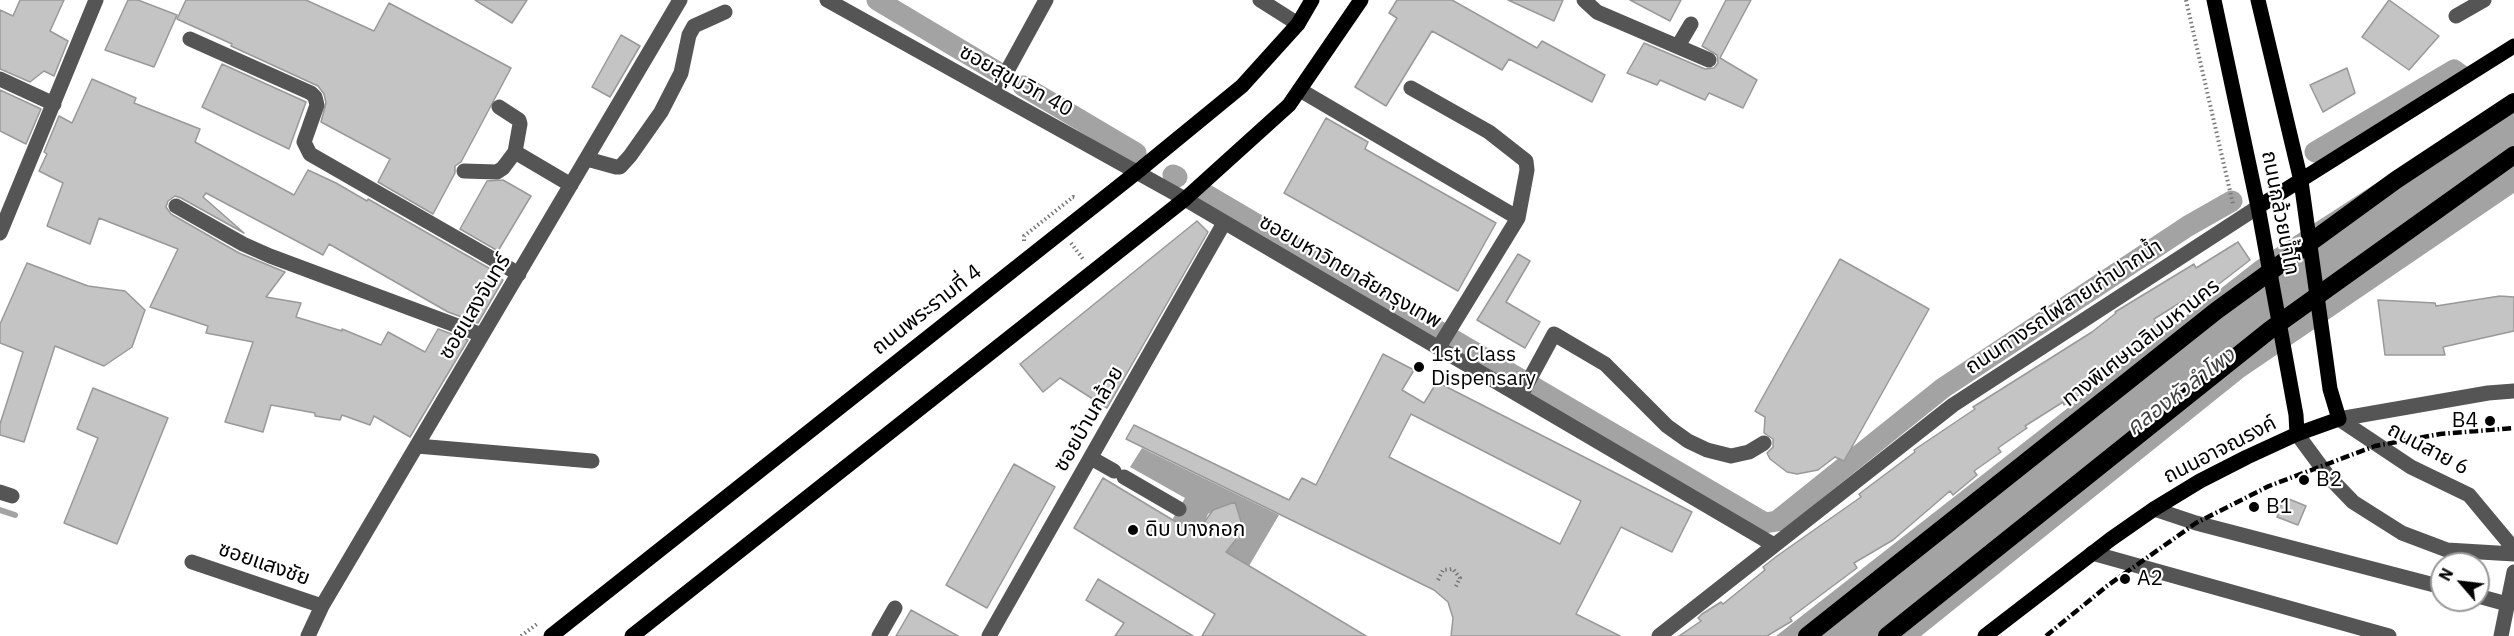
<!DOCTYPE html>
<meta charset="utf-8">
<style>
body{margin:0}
#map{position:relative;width:2514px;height:636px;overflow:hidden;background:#fff;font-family:"IBM Plex Sans",sans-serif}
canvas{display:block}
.north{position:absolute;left:2430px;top:552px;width:60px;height:60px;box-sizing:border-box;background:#fff;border:2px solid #999;border-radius:50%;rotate:298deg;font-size:16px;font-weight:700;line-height:24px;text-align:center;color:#000}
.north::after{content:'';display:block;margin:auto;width:21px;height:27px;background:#000;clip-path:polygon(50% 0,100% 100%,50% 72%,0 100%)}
</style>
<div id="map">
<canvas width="2514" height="636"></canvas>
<div class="north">N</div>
</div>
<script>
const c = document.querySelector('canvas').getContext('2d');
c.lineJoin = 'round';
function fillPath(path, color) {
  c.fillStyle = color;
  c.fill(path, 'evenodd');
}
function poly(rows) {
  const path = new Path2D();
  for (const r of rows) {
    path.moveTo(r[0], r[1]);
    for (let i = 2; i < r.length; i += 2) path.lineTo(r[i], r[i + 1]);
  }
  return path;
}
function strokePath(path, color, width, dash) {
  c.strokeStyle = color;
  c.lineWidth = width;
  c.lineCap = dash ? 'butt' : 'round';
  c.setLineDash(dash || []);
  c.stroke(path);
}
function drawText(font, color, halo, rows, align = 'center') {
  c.font = font + ' "IBM Plex Sans","Noto Sans Thai",sans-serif';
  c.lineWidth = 4.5;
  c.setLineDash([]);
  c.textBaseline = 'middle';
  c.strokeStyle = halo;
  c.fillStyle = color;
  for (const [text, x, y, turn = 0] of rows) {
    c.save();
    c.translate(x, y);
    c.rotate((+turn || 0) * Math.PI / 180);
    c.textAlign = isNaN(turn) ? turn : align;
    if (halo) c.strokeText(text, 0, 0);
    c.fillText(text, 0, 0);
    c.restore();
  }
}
const water = poly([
 [2514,94,2514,193,2244,377,1921,636,1776,636,2256,261],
 [1142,448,1279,515,1249,566,1216,546,1229,546,1239,538,1242,525,1236,513,1218,508,1208,514,1203,526,1210,543,1172,520,1185,498,1130,467]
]);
const stream = poly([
 [0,510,15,515]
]);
const canal = poly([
 [877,0,1001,74],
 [1023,86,1136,153],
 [2315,152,2454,70,2461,75],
 [1173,175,1177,177],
 [1207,195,1765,523,1777,521,1943,388,2188,226,2232,201]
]);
const building = poly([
 [20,0,64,0,50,31,68,41,54,76,44,71,30,82,0,69,0,10,13,16,20,0],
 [128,0,138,0,177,15,154,67,105,50,128,0],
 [186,0,306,0,374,31,389,3,511,68,461,162,455,166,455,173,433,214,378,182,390,159,321,122,326,103,324,94,318,86,231,46,232,44,177,19,186,0],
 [475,0,527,0,512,23,475,0],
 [1397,0,1452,0,1537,48,1542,41,1605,75,1592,102,1509,59,1502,70,1432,31,1386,106,1355,87,1397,18,1389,13,1397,0],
 [1508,0,1563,0,1554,21,1508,0],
 [1630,0,1681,0,1670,21,1630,0],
 [1726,0,1751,0,1720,58,1757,80,1743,108,1709,93,1705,100,1660,80,1657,85,1627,73,1644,43,1705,69,1714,68,1718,63,1717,55,1702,46,1726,0],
 [2389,0,2439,36,2409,70,2362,37,2389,0],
 [621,35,640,46,610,97,592,87,621,35],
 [222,64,306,102,289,149,202,107,222,64],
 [2347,68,2355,93,2323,112,2310,85,2347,68],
 [92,79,136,98,134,103,200,129,195,142,294,195,308,170,336,183,367,201,368,199,494,271,493,273,503,280,478,323,448,312,329,244,323,255,206,193,203,197,244,233,181,198,175,196,168,201,166,207,171,214,239,253,285,272,266,297,301,303,296,317,342,331,342,329,381,345,388,332,425,352,438,329,468,340,410,437,374,416,370,425,342,415,340,420,315,416,315,413,271,405,263,432,225,422,253,342,206,333,208,326,150,307,178,249,99,218,90,244,47,226,63,183,39,171,47,154,44,152,59,116,72,123,92,79],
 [0,90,41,109,26,144,0,131,0,90],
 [1326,118,1368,142,1365,149,1496,223,1458,291,1284,193,1326,118],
 [503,180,531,196,498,251,460,229,487,181,503,180],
 [1197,221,1208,232,1107,408,1060,378,1043,392,1020,364,1197,221],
 [2238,242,2250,260,2215,287,2212,283,2154,319,2160,331,2137,349,2136,347,2088,378,2092,386,2064,405,2063,402,2025,426,2027,428,1998,448,2001,452,1974,471,1977,475,1953,495,1950,491,1893,540,1854,563,1857,568,1790,618,1792,621,1767,636,1679,636,1701,621,1698,618,1702,614,1721,602,1723,604,1765,570,1763,567,1777,556,1861,497,1859,494,1915,452,1914,450,1975,409,1973,407,2092,332,2116,313,2115,312,2194,264,2196,268,2238,242],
 [1518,254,1530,261,1506,302,1540,322,1525,348,1477,320,1518,254],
 [1840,259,1929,309,1844,461,1835,457,1818,470,1797,474,1787,472,1770,459,1767,453,1773,447,1773,439,1764,433,1765,417,1755,411,1840,259],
 [27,263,88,286,125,291,145,310,132,347,104,366,55,346,24,442,0,435,0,424,23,352,0,343,0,324,27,263],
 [2500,296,2514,297,2514,331,2443,347,2445,355,2385,355,2378,300,2435,303,2436,306,2500,296],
 [1383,354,1414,370,1402,390,1424,403,1437,382,1692,512,1672,552,1621,527,1576,614,1620,636,1451,636,1453,618,1448,602,1434,590,1126,439,1134,425,1289,500,1302,478,1316,485,1383,354],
 [1411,414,1581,501,1560,544,1389,457,1411,414],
 [93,388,168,418,117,544,64,523,98,438,77,429,93,388],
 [1014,464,1055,487,987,608,946,585,1014,464],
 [1103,478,1196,534,1213,510,1235,502,1242,525,1242,532,1226,552,1366,636,1202,636,1215,614,1074,528,1103,478],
 [2284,497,2306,506,2298,525,2277,517,2284,497],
 [1098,579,1193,636,1115,636,1124,623,1086,600,1098,579],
 [911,610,958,636,896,636,911,610]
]);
const path = poly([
 [2186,0,2233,204],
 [1024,241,1024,236,1073,197,1076,198],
 [1071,243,1083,259],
 [1438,580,1443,570,1453,569,1460,578,1455,588],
 [521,636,537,624]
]);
const minor = poly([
 [827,0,1185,199,1774,545],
 [1260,0,1298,24],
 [1584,0,1597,12,1709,60],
 [2456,16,2484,0],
 [190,39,311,93,315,97,317,105,304,142,310,154,519,274],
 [1678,46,1691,24],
 [0,79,54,104],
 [1411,88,1489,132,1526,161,1527,170,1518,218],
 [1300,90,1518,218,1439,347],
 [995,93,1046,0],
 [515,152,571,185],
 [587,159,616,167,620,167,630,156,661,112,681,73,689,35,694,26,725,12],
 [464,171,497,172,503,168,515,152,520,124,519,120,499,107],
 [176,206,243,244,270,256,482,335],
 [0,233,96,0],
 [1521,395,1554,334,1605,364,1667,426,1688,441,1707,450,1731,456,1749,452,1764,443],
 [2339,419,2411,467,2469,495,2514,549],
 [2339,419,2488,393,2514,391],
 [2297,434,2328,476,2353,502,2402,533,2447,550,2514,554],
 [417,446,592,461],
 [1091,458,1114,471],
 [1124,477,1179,509],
 [0,492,12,496],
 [2154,509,2196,523,2442,587],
 [2092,553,2389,636],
 [192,562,322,606],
 [2478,596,2507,604],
 [308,636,322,606,680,0],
 [879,636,895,608],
 [989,636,1224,223],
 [1659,636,1953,405,2258,207],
 [2501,636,2514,572]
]);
const major = poly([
 [2214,0,2258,207,2296,415,2297,434],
 [2258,207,2514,46],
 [551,636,1137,172,1242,86,1298,24,1312,0],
 [632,636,1185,199,1289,105,1361,0],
 [1985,636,2111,539,2154,509,2200,481,2247,457,2297,434,2339,419,2330,389,2301,181,2258,0]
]);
const highway = poly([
 [1807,636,2216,311,2396,180,2514,102],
 [1887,636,2271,329,2514,155]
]);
const rail = poly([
 [2046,636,2107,586,2196,523,2269,486,2375,446,2440,434,2514,428]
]);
const markers = [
 [1419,367,6,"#000"],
 [2490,421,6,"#000"],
 [2304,480,6,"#000"],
 [2254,507,6,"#000"],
 [1133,530,6,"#000"],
 [2125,579,6,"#000"]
];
const streetNames = [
 ["ซอยสุขุมวิท 40",1016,81,29],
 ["ถนนกล้วยน้ำไท",2280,213,79],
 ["ซอยมหาวิทยาลัยกรุงเทพ",1350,272,30],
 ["ซอยแสงจันทร์",475,307,-59],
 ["ถนนทางรถไฟสายเก่าปากน้ำ",2064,307,-33],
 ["ถนนพระรามที่ 4",927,310,-38],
 ["ทางพิเศษเฉลิมมหานคร",2141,343,-38],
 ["ซอยบ้านกล้วย",1089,419,-60],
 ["ถนนสาย 6",2428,449,28],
 ["ถนนอาจณรงค์",2220,450,-27],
 ["ซอยแสงชัย",264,564,19]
];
const poiNames = [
 ["1st Class",1431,355],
 ["Dispensary",1431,379],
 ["B4",2478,421,"right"],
 ["B2",2316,480],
 ["B1",2266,507],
 ["ดิบ บางกอก",1145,530],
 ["A2",2137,579]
];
const waterNames = [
 ["คลองหัวลำโพง",2181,392,-37]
];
fillPath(water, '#a3a3a3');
strokePath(stream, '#a3a3a3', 6);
strokePath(canal, '#a3a3a3', 21);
fillPath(building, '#c4c4c4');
strokePath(building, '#999', 1.5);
strokePath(path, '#777', 4, [1.5, 3]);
strokePath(minor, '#555', 15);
strokePath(major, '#000', 15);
strokePath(highway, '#000', 18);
strokePath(rail, '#000', 4.5, [9, 3, 1.5, 3]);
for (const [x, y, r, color] of markers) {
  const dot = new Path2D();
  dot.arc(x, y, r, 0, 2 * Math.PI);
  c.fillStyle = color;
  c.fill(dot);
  strokePath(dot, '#fff', 2);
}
drawText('21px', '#000', '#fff', streetNames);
drawText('21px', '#000', '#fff', poiNames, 'left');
drawText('italic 22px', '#444', '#fff', waterNames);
</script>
